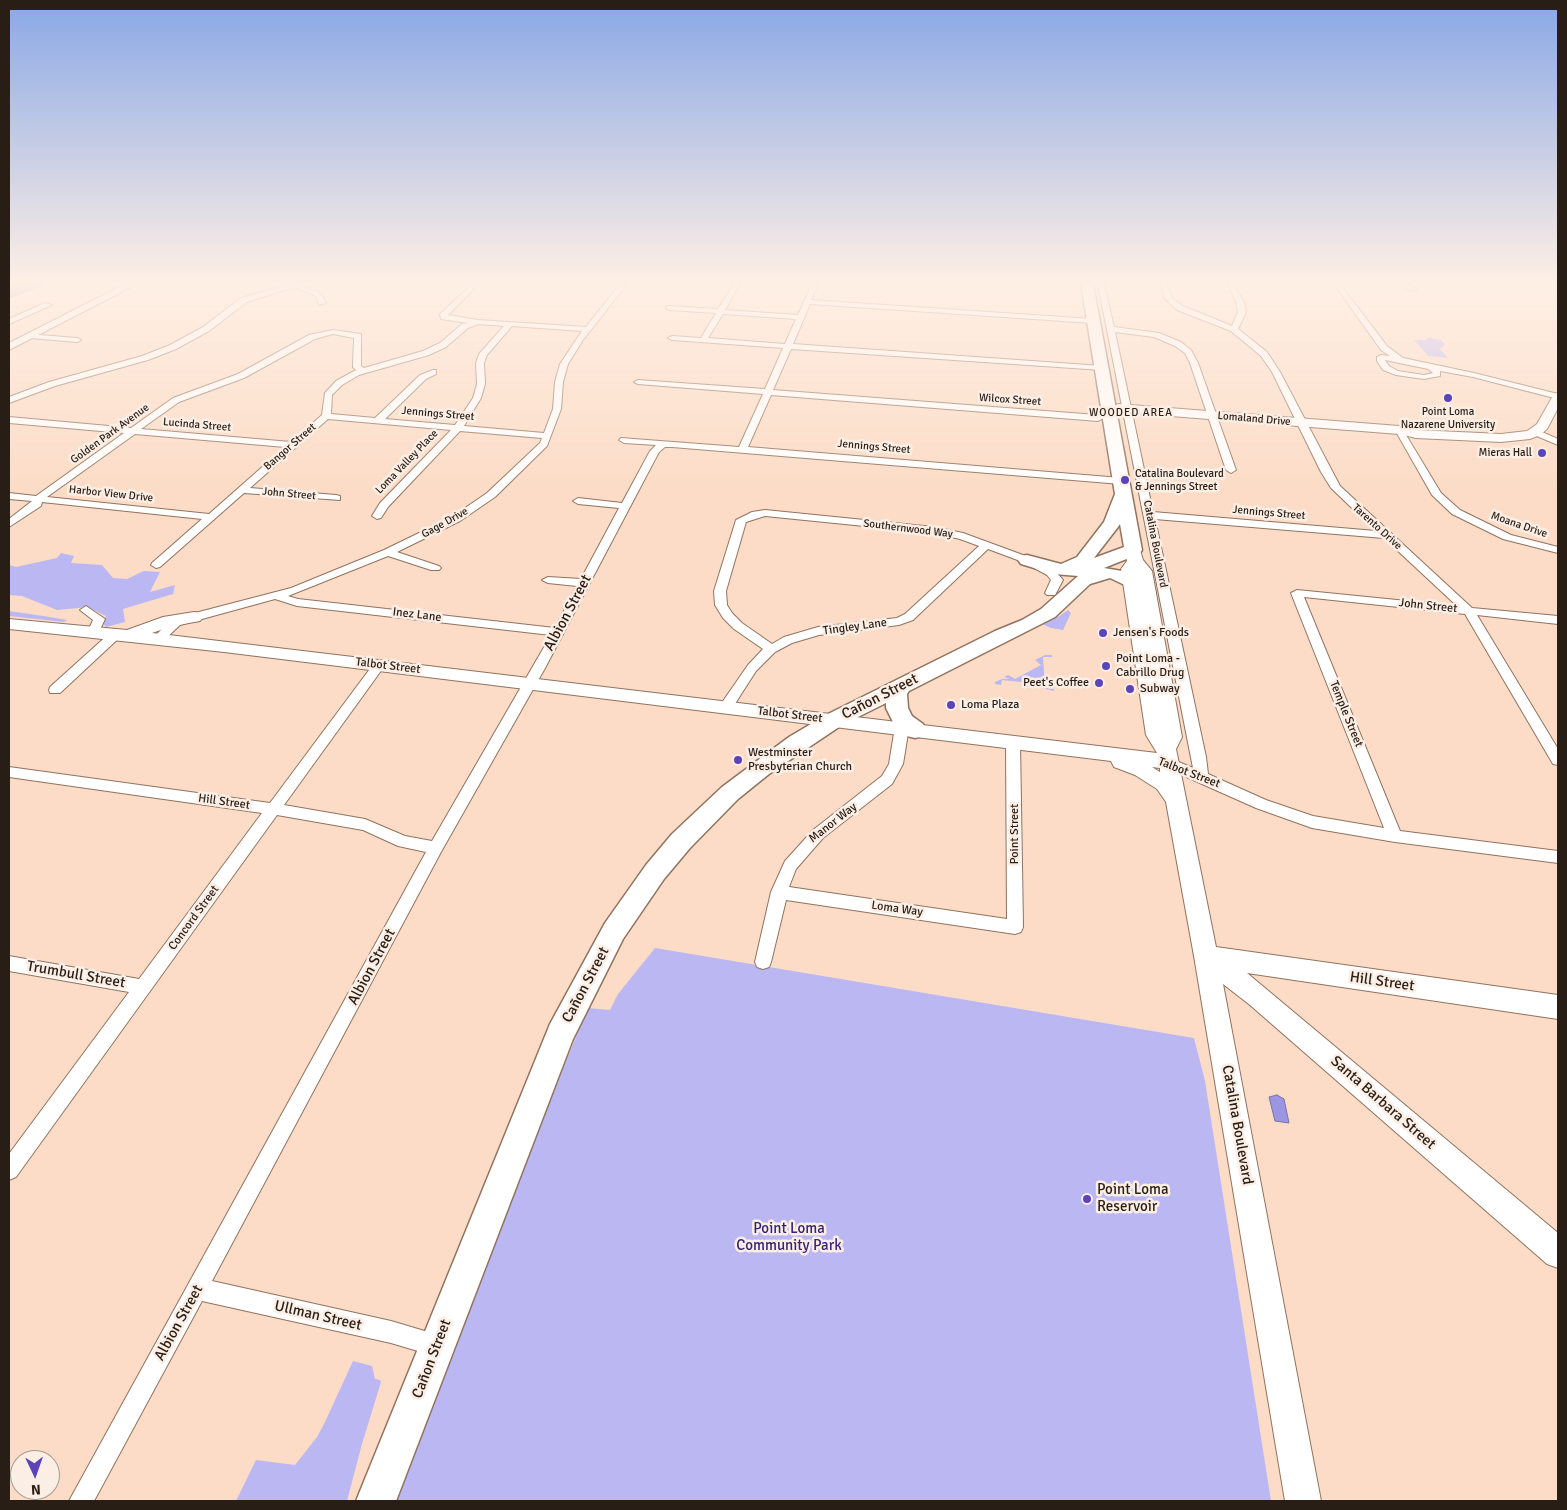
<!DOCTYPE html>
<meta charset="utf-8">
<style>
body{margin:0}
#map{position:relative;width:1567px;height:1510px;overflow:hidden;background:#fcdcc6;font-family:Signika,sans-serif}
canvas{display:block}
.frame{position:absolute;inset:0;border:10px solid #291e16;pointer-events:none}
.north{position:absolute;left:10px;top:1450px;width:50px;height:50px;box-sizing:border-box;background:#fbeee5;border:1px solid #a79b92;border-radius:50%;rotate:177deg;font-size:14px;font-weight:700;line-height:20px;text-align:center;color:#291e16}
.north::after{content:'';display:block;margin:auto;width:18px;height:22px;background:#5b43bb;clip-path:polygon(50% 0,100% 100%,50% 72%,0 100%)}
</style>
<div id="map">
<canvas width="1567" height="1510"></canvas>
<div class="frame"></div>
<div class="north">N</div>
</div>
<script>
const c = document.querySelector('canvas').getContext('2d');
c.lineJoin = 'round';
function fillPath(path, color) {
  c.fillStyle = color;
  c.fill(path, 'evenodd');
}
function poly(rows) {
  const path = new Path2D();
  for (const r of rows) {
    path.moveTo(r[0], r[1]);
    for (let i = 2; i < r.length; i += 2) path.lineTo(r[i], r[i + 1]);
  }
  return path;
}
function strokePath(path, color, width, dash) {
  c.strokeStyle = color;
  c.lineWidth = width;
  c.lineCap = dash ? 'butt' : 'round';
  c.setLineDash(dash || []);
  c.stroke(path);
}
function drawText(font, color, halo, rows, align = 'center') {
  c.font = font + ' Signika,sans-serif';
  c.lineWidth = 5;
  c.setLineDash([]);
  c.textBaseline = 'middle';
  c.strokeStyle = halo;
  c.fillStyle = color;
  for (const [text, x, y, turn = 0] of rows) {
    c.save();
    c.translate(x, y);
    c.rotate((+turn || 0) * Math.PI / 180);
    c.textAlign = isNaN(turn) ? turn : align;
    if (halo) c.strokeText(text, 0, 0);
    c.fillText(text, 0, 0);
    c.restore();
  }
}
const green = poly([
 [1428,338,1441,340,1445,345,1443,345,1444,347,1439,348,1448,358,1428,356,1414,340,1426,340],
 [61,553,74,556,71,563,102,565,113,578,127,579,144,571,160,572,150,592,175,585,173,594,123,609,125,622,106,627,103,623,106,616,88,607,57,610,22,596,9,595,9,565,16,567,57,558],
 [1068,610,1071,613,1063,630,1051,628,1042,624,1056,616,1058,617],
 [9,611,50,617,67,620,64,622,9,616],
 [1045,655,1052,655,1052,657,1043,657,1045,688,1054,689,1054,691,1033,686,1032,689,1031,683,1002,680,1001,685,995,684,995,682,1002,679,1010,679,1004,677,1008,675,1015,679,1041,665,1035,660],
 [655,948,1194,1038,1205,1081,1271,1501,395,1501,539,1127,588,1008,610,1010,618,994],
 [353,1361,372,1366,375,1379,380,1380,381,1382,362,1444,347,1501,236,1501,256,1460,295,1465,317,1437,325,1422]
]);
const water = poly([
 [9,284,45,284,9,298,9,284],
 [1277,1095,1284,1099,1289,1123,1275,1121,1269,1097,1277,1095]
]);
const street = poly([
 [290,284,300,284,321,294,326,303,319,305,316,296,294,287,247,302,209,331,176,349,148,360,55,386,9,403,9,397,49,382,142,356,170,345,203,327,241,298,290,284],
 [472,284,479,284,448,315,478,320,586,327,620,284,627,284,583,340,568,364,563,382,561,409,547,446,495,497,460,521,397,552,439,566,441,568,439,570,431,570,388,556,288,596,298,599,555,628,577,586,548,583,542,580,548,577,581,579,619,508,578,504,573,501,578,498,622,503,650,451,656,445,624,443,619,440,621,438,739,447,763,394,638,384,634,382,638,380,765,389,783,348,672,340,668,338,672,336,701,338,716,313,670,310,666,308,667,306,718,309,734,284,740,284,725,310,798,315,812,284,818,284,811,300,1093,319,1097,321,1093,323,810,304,793,344,1102,366,1106,368,1102,370,791,349,773,390,1097,415,1110,409,1114,412,1098,421,771,395,748,447,1121,478,1126,481,1121,484,672,447,665,447,659,452,544,670,441,852,212,1281,391,1321,438,1335,446,1338,449,1346,446,1354,438,1357,391,1343,202,1301,94,1501,69,1501,426,852,398,846,363,830,277,815,16,1177,9,1180,9,1154,129,992,9,971,9,956,139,979,262,813,9,777,9,767,270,803,375,662,379,661,385,665,383,668,284,805,365,819,405,836,432,841,551,635,297,606,275,599,180,625,162,642,158,643,152,639,172,619,291,588,384,550,452,517,487,493,540,443,542,438,460,431,388,507,381,518,377,519,372,516,380,503,451,430,328,419,250,488,336,495,340,496,340,500,244,493,160,567,156,568,151,565,152,563,202,519,42,502,41,506,9,527,9,519,32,501,9,499,9,493,36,496,124,433,9,423,9,417,131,428,173,398,238,374,309,335,333,330,361,334,361,366,364,368,423,351,440,343,462,324,468,323,441,319,440,314,472,284],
 [723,314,796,319,785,344,708,338,723,314],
 [478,324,504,326,479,354,476,363,477,384,473,398,455,425,385,419,426,379,436,374,436,370,433,370,420,375,375,418,331,414,332,395,342,385,359,375,429,355,446,347,468,328,478,324],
 [512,326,582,331,560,364,555,382,553,409,544,433,464,426,481,398,485,384,484,363,487,355,512,326],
 [333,334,354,338,353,367,356,370,336,381,325,393,322,415,291,442,141,429,179,402,244,378,315,339,333,334],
 [135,434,285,447,209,514,47,497,135,434],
 [1098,284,1104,284,1114,327,1159,333,1181,342,1191,350,1198,363,1236,470,1231,473,1226,470,1190,363,1185,353,1175,346,1154,337,1115,332,1153,512,1376,531,1331,488,1321,472,1272,372,1261,356,1231,331,1177,310,1165,299,1161,284,1167,284,1172,298,1183,306,1232,326,1238,312,1236,302,1228,284,1234,284,1244,302,1246,312,1238,329,1267,352,1280,372,1340,486,1472,608,1558,616,1558,624,1477,615,1558,749,1558,765,1553,764,1465,614,1304,597,1400,831,1558,851,1558,863,1395,842,1312,828,1256,808,1164,767,1162,763,1164,759,1169,758,1193,768,1098,284],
 [1155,519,1384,538,1457,606,1297,590,1291,593,1384,828,1313,816,1266,800,1208,774,1206,757,1155,519],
 [1334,284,1340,284,1387,346,1403,358,1474,373,1558,394,1558,399,1473,377,1440,371,1440,376,1424,379,1396,375,1383,370,1377,361,1377,357,1381,355,1390,356,1381,350,1334,284],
 [1385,360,1428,369,1433,373,1424,375,1398,371,1389,366,1385,360],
 [1398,284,1406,284,1417,290,1412,291,1398,284],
 [45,303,52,305,9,324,9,319,45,303],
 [27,334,77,338,81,340,77,342,30,338,27,338,27,334],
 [1399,427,1403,430,1441,493,1460,510,1511,535,1558,547,1558,553,1503,539,1452,514,1432,495,1395,430,1399,427],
 [1535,429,1558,439,1558,445,1532,434,1532,430,1535,429],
 [765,510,934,527,963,533,1031,558,1055,571,1063,580,1055,595,1047,595,1045,593,1051,580,1047,575,1023,562,988,549,913,620,899,625,819,635,792,643,775,652,756,671,731,710,726,712,721,710,719,707,721,704,748,665,763,649,734,629,723,618,715,605,714,591,736,520,752,512,765,510],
 [765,516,934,533,960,539,979,546,905,614,897,618,818,627,784,637,772,644,742,623,732,613,727,605,726,591,746,522,765,516],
 [86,606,105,619,97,636,93,637,87,633,93,620,80,610,86,606],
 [115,631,121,635,119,638,60,693,50,693,49,690,50,687,111,632,115,631],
 [903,716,908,718,910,721,903,764,892,784,823,838,796,869,789,887,1007,919,1006,742,1008,739,1013,737,1018,739,1020,742,1023,927,1021,932,1015,934,786,900,771,962,769,967,763,969,757,967,755,962,771,892,785,861,813,830,882,776,889,764,896,721,898,718,903,716]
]);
const secondary = poly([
 [125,284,137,284,9,350,9,343,125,284],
 [1558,393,1558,408,1547,429,1540,435,1530,439,1501,442,1416,438,1399,434,1120,412,1110,416,1104,412,1118,404,1399,426,1416,430,1501,434,1527,431,1530,429,1537,424,1554,394,1558,393],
 [1133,545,1139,547,1143,560,1152,571,1182,737,1176,749,1216,947,1558,995,1558,1019,1247,973,1558,1233,1558,1268,1547,1264,1250,1005,1223,984,1321,1501,1285,1501,1194,956,1166,802,1157,789,1135,775,1114,767,1111,761,224,652,9,629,9,619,127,630,163,617,194,612,200,613,203,617,200,621,172,626,152,633,1157,753,1146,735,1121,569,1127,561,1125,550,1127,547,1133,545],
 [1152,767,1160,768,1160,772,1152,767]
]);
const primary = poly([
 [1081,284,1093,284,1142,550,1139,554,1104,568,1128,572,1140,582,1137,586,1131,588,1110,578,1090,584,1055,617,909,691,907,694,908,708,912,716,923,724,926,730,923,736,915,738,907,736,895,726,886,708,886,703,842,725,769,774,738,799,690,848,664,879,623,939,573,1039,396,1501,356,1501,550,1024,605,923,646,865,672,834,722,787,789,737,826,715,995,631,1022,620,1041,609,1078,576,1054,574,1021,564,1018,560,1021,556,1027,555,1061,564,1077,557,1104,522,1115,494,1081,284],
 [1120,524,1124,547,1094,558,1118,527,1120,524]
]);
const markers = [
 [1448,398,5,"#5b43bb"],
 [1542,453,5,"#5b43bb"],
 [1125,480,5,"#5b43bb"],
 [1103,633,5,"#5b43bb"],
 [1106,666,5,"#5b43bb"],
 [1099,683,5,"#5b43bb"],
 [1130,689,5,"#5b43bb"],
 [951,705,5,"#5b43bb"],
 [738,760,5,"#5b43bb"],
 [1087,1199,5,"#5b43bb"]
];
const farStreetnames = [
 ["Wilcox Street",1010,400,4],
 ["Jennings Street",438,414,5],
 ["Lomaland Drive",1254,419,5],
 ["Lucinda Street",197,425,5],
 ["Golden Park Avenue",110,434,-36],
 ["Bangor Street",290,447,-41],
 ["Jennings Street",874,447,5],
 ["Loma Valley Place",407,462,-46],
 ["Harbor View Drive",111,494,6],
 ["John Street",289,494,5],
 ["Jennings Street",1269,513,5],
 ["Gage Drive",445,523,-29],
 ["Moana Drive",1519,525,19],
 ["Tarento Drive",1377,527,42],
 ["Southernwood Way",908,529,7],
 ["Catalina Boulevard",1155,544,79]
];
const farPoinames = [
 ["Point Loma",1448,412],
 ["Nazarene University",1448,425],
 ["Mieras Hall",1532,453,"right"],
 ["Catalina Boulevard",1135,474,"left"],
 ["& Jennings Street",1135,487,"left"]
];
const farNeighbourhoodnames = [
 ["WOODED AREA",1131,413]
];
const streetNames = [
 ["John Street",1428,606,6],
 ["Inez Lane",417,615,7],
 ["Tingley Lane",855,627,-8],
 ["Talbot Street",388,666,7],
 ["Temple Street",1346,714,68],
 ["Talbot Street",790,715,7],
 ["Talbot Street",1189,773,21],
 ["Hill Street",224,802,8],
 ["Manor Way",833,823,-38],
 ["Point Street",1015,834,-90],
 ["Loma Way",897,909,8],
 ["Concord Street",194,918,-54]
];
const poiNames = [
 ["Jensen's Foods",1113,633],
 ["Point Loma -",1116,659],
 ["Cabrillo Drug",1116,673],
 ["Peet's Coffee",1089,683,"right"],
 ["Subway",1140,689],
 ["Loma Plaza",961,705],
 ["Westminster",748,753],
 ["Presbyterian Church",748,767]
];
const nearStreetnames = [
 ["Albion Street",568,613,-62],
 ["Cañon Street",880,697,-27],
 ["Albion Street",372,967,-62],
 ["Trumbull Street",76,975,10],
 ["Hill Street",1382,982,8],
 ["Cañon Street",586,985,-62],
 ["Santa Barbara Street",1383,1103,41],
 ["Catalina Boulevard",1237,1125,80],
 ["Ullman Street",318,1316,13],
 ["Albion Street",179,1323,-61],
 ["Cañon Street",432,1359,-69]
];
const nearPoinames = [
 ["Point Loma",1097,1190],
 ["Reservoir",1097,1207]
];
const nearParknames = [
 ["Point Loma",789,1229],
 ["Community Park",789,1246]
];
fillPath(green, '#bab7f3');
fillPath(water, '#9c96e2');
strokePath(water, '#7a72a5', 1);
strokePath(street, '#90735f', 2);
strokePath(secondary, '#90735f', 2);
strokePath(primary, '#90735f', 3);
fillPath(street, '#fff');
fillPath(secondary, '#fff');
fillPath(primary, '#fff');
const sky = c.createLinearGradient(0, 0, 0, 495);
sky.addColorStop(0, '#89a8e6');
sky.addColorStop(0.57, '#feefe5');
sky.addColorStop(1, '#feefe500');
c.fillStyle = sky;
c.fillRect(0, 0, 1567, 495);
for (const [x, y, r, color] of markers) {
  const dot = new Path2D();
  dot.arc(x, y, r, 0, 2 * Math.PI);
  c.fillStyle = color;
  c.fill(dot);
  strokePath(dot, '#fbeee5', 2);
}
drawText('11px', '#291e16', '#fbeee5', farStreetnames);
drawText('11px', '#291e16', '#fbeee5', farPoinames);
c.letterSpacing = '1px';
drawText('11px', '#291e16', '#fbeee5', farNeighbourhoodnames);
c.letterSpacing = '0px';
drawText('12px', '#291e16', '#fbeee5', streetNames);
drawText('12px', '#291e16', '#fbeee5', poiNames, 'left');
drawText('15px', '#291e16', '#fbeee5', nearStreetnames);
drawText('15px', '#291e16', '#fbeee5', nearPoinames, 'left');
drawText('15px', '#37237a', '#fbeee5', nearParknames);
</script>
